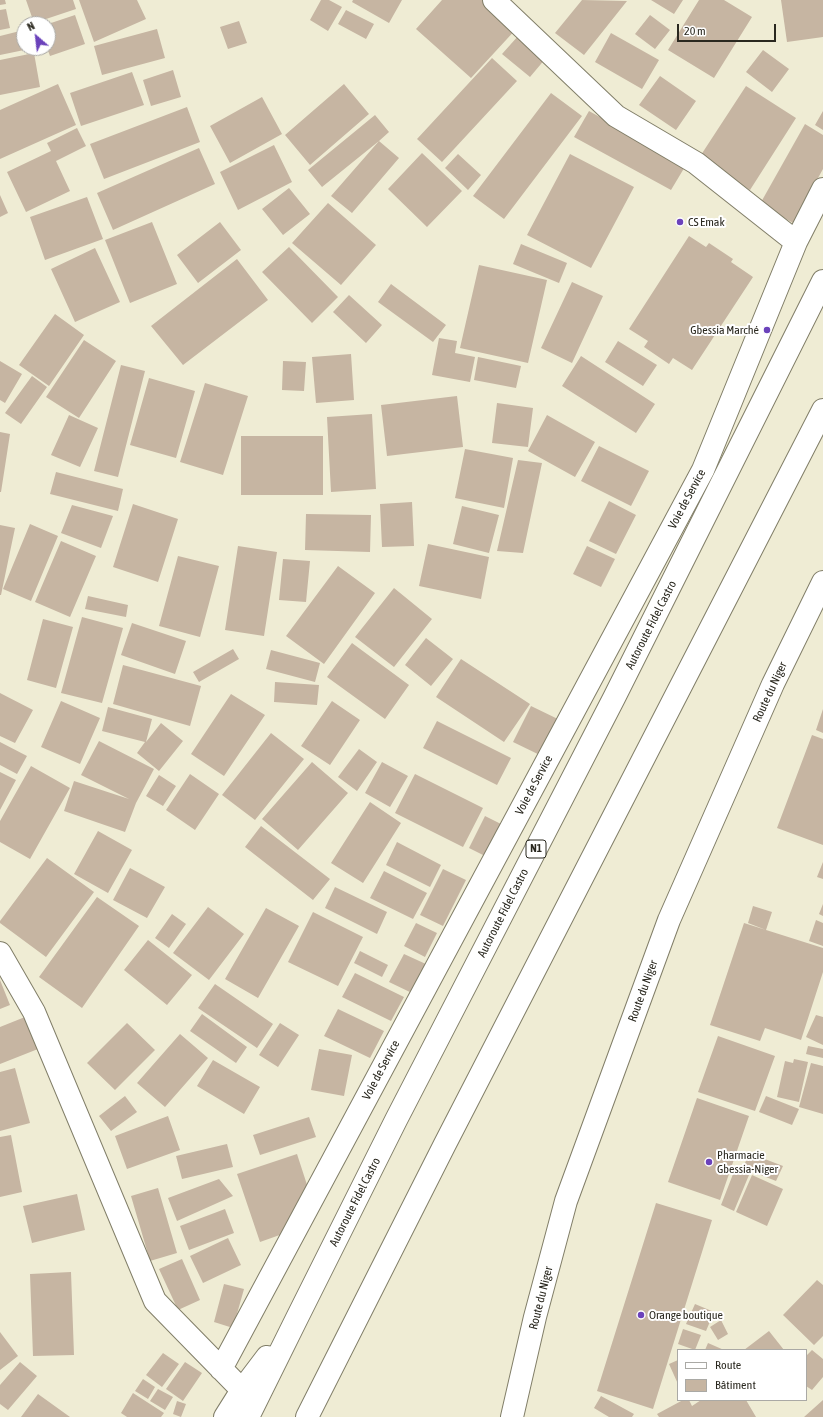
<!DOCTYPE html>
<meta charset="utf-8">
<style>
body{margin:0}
#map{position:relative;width:823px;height:1417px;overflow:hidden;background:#efecd4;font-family:"Asap Condensed",sans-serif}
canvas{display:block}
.legend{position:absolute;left:677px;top:1349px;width:130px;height:52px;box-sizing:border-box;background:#fff;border:1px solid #aaa9a5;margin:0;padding:5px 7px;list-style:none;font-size:12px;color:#2a281f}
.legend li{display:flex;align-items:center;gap:8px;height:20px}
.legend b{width:20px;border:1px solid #aaa9a5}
.north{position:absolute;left:16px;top:16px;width:40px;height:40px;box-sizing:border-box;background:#fff;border:1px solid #aaa9a5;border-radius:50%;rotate:332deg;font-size:11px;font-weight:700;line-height:16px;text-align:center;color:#2a281f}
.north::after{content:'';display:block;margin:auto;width:14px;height:18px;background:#6b42bb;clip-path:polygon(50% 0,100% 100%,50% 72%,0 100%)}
.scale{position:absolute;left:677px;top:24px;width:99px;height:18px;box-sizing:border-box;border:2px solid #2a281f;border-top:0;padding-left:5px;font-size:12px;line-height:14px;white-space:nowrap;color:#2a281f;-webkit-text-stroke:3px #fff;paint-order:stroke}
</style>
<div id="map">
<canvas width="823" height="1417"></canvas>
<ul class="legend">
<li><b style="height:5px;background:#fff"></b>Route</li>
<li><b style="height:11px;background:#c6b5a2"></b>Bâtiment</li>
</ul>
<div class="north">N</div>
<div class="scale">20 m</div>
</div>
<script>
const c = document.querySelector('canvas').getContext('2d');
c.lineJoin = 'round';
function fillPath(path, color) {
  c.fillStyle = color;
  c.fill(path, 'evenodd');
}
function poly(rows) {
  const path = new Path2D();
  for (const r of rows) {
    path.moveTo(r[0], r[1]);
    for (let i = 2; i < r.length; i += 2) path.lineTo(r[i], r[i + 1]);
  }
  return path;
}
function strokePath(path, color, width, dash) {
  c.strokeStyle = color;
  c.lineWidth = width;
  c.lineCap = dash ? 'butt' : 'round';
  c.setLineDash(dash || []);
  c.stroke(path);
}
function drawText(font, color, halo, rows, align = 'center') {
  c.font = font + ' "Asap Condensed",sans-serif';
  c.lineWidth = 4;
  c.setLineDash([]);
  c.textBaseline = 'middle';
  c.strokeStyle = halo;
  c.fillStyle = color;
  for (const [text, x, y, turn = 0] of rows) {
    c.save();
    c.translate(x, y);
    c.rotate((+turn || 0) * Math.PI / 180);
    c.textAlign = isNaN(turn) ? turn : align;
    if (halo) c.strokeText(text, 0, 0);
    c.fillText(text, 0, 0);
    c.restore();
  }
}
const building = poly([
 [0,0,5,0,6,4,0,5],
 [26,0,73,0,76,9,34,23],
 [79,0,137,0,146,19,94,42],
 [321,0,329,0,342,7,328,31,310,20],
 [353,0,402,0,389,23,352,2],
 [442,0,488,0,518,27,471,78,416,29],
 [582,0,627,1,584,55,555,33],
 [651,0,683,0,674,14],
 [699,0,724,0,752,17,714,78,668,50],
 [781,0,823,0,823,37,787,42],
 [6,9,10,28,0,30,0,10],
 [346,10,374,24,366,39,338,24],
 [75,15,85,44,50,56,47,48,48,24],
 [650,15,670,30,655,49,635,34],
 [239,21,247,43,228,49,220,27],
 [157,29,165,58,102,75,94,46],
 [24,30,24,48,29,49,0,55,0,36],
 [611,33,659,60,642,89,595,62],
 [519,35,546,58,530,77,502,54],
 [763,50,789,69,772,92,746,72],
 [34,53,40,87,0,95,0,60],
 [492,58,517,81,442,162,417,139],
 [173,70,181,97,151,106,143,80],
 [132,72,144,105,81,126,70,93],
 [660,76,696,101,676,130,639,105],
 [58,84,76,125,0,159,0,110],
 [344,84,369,114,310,165,285,135],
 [746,86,796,118,750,190,699,158],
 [551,93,582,116,504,219,473,196],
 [262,97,282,134,230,163,210,126],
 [187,107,200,142,104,179,90,144],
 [589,111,686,165,671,190,574,137],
 [823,111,823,130,815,125],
 [375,115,389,132,379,141,399,158,352,213,331,196,379,141,322,187,308,170],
 [805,124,823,135,823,169,793,223,760,204],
 [77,128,86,146,56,161,70,191,26,212,7,172,51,151,47,143],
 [274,145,292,182,238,210,220,172],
 [199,148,215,184,113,230,97,193],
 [422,153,462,191,427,227,388,189],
 [458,154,481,175,468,190,445,168],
 [570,154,634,187,591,268,527,235],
 [289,188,310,214,283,235,262,209],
 [0,195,8,213,0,217],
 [87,197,103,239,45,260,30,217],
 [328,203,376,245,341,285,292,243],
 [152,222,177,284,130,303,105,240],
 [220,222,241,250,198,283,177,255],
 [689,236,706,247,709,243,733,259,731,262,753,277,692,370,673,358,669,364,644,347,648,341,629,329],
 [521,244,567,263,559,283,513,264],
 [289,247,338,297,312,323,262,272],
 [95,248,120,302,75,322,51,269],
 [237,259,268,300,183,365,151,326],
 [479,265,547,280,528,363,460,348],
 [572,282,603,296,572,363,541,348],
 [391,284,446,325,433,342,378,302],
 [349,295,382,325,366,343,333,312],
 [55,314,84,335,49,386,19,365],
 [439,338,457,341,455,353,475,357,470,382,432,375],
 [84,340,116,361,79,418,46,397],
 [618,341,657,365,643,386,605,362],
 [351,354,354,400,316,403,312,357],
 [581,356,655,404,636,433,562,386],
 [478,357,521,366,516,388,474,380],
 [0,361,22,374,5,403,0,400],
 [283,361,306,362,304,391,282,390],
 [121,365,145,371,118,477,94,471],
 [32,376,47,387,21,424,5,413],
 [149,378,195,391,176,458,130,445],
 [205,383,248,396,223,475,180,462],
 [457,396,463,447,387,456,381,405],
 [497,403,533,408,528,447,492,443],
 [372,414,376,489,331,492,327,417],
 [69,415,98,428,80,467,51,455],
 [547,415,595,442,575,477,528,451],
 [0,432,10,434,1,492,0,492],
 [241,436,323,436,323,495,241,495],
 [599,446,649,471,631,506,581,481],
 [465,449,513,458,504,508,455,498],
 [518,460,542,463,523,553,497,551],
 [56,472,123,489,118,511,50,494],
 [609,501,636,515,616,554,589,541],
 [412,502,414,546,382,547,380,504],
 [133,504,178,519,158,582,113,567],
 [72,505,113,516,101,548,61,533],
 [462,506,499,515,489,553,453,544],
 [306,514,371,515,370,552,305,550],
 [30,524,58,536,31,601,3,589],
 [0,525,15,528,1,595,0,595],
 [61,541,96,556,70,617,35,602],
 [428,544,489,557,481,599,419,586],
 [238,546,277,552,264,636,225,630],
 [587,546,615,559,601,587,573,574],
 [178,556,219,566,200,637,159,626],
 [283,559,310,561,306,602,279,600],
 [338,566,375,593,324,664,286,636],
 [394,588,432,619,394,667,355,637],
 [88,596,128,605,126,617,85,609],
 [82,617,123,628,102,703,61,693],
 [43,619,73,627,56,688,27,680],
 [132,623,186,641,175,674,121,655],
 [426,638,453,659,431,686,405,665],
 [352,643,409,685,385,719,327,677],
 [233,649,239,659,199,682,193,672],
 [271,650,320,663,315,682,266,669],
 [461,659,530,704,504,742,436,697],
 [123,665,201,686,190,726,113,704],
 [275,682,319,685,317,705,274,702],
 [0,693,33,710,15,743,0,736],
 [231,694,265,715,224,776,191,754],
 [61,701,100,718,80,764,41,747],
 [332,701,360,720,330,765,301,746],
 [531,706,564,722,546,758,513,742],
 [108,707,152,719,146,742,161,723,183,741,159,771,137,753,145,742,102,731],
 [823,709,823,733,816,730],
 [437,721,511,758,497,785,423,748],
 [271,733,304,759,255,820,222,795],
 [812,735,823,739,823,845,777,828],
 [99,741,154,769,136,803,125,832,64,811,74,781,129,799,81,775],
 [0,742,27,756,17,774,0,765],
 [359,749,377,762,357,791,338,777],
 [312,762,348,793,298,850,262,819],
 [382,762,408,776,390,807,365,793],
 [31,766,70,788,30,859,0,842,0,821],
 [0,772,16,780,0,810],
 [190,774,219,794,195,830,166,810],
 [415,774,483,808,463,847,395,813],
 [159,775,176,786,163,806,146,796],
 [370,802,401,823,363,883,331,863],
 [485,816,509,828,493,860,469,848],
 [261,826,330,879,313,900,245,847],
 [98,831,132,850,108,893,74,874],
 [397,842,441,865,430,887,386,865],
 [47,858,94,892,46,957,0,923,0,921],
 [823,862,823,879,817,877],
 [130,868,165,887,147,918,113,900],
 [443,869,466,880,443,926,420,915],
 [384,871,427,893,413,919,370,898],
 [335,887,387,912,377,934,325,908],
 [97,897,139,926,82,1008,39,977],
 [823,904,823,916,819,914],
 [753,906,772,912,766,930,748,923],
 [208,907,244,934,209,980,173,953],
 [266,908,299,926,258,998,225,979],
 [313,912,363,937,338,986,288,962],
 [172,914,186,924,169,948,155,938],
 [816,920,823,923,823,946,809,941],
 [416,923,437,933,425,957,404,946],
 [744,923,823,948,823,972,801,1040,765,1028,760,1041,710,1025],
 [148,940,192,975,167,1005,124,970],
 [360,951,388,965,382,977,354,963],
 [404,954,428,965,414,994,389,982],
 [355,973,404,997,391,1021,342,997],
 [0,980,10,1005,0,1009],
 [215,984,273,1024,257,1048,198,1008],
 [338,1009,384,1031,370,1058,324,1036],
 [202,1014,247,1047,236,1063,190,1031],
 [816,1015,823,1017,823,1045,806,1037],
 [25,1017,38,1049,0,1064,0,1027],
 [127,1023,155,1050,115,1090,87,1063],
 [280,1023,299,1035,278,1067,259,1055],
 [180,1034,208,1058,165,1107,137,1083],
 [718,1036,775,1056,755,1111,698,1092],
 [808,1046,823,1049,823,1058,806,1054],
 [319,1049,352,1055,344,1096,311,1090],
 [794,1059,808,1062,799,1102,777,1097,785,1061,793,1063],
 [213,1060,260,1087,244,1114,197,1086],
 [811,1063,823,1066,823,1114,799,1107],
 [15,1068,30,1123,0,1131,0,1072],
 [125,1096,137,1112,111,1131,99,1116],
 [766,1096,799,1109,792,1125,759,1112],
 [697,1098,749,1116,720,1200,668,1182],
 [168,1116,180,1150,127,1169,115,1136],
 [309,1117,316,1137,260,1155,253,1135],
 [11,1135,22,1192,0,1197,0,1137],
 [227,1144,233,1167,182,1179,176,1156],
 [749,1153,783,1166,776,1181,743,1168],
 [297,1154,310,1194,291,1231,260,1242,237,1174],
 [735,1169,749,1175,734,1211,721,1205],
 [752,1175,783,1189,767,1226,736,1212],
 [219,1179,233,1196,177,1221,168,1198],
 [158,1188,177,1253,150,1261,131,1196],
 [77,1194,85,1230,32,1243,23,1206],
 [656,1203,712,1220,653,1409,597,1391],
 [225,1209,234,1233,189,1250,180,1226],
 [228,1238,241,1265,203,1283,190,1256],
 [182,1259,200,1300,178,1310,159,1269],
 [71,1272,74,1355,33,1356,30,1274],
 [817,1280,823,1285,823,1336,814,1345,783,1315],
 [224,1284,244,1289,233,1328,214,1322],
 [695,1304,714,1312,706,1331,686,1324],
 [721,1320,728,1334,718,1340,710,1327],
 [683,1329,701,1335,695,1350,678,1344],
 [769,1331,784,1350,744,1350],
 [0,1332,18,1356,0,1370],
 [708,1343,724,1350,705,1350],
 [812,1350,823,1359,823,1377,812,1390,806,1386,806,1356],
 [163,1353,179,1364,162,1387,146,1375],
 [678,1360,678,1384,669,1364],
 [20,1362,37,1376,8,1410,0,1404,0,1385],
 [185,1362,202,1373,183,1401,166,1389],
 [143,1379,155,1387,148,1399,135,1391],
 [158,1389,173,1397,165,1410,150,1401],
 [133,1393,164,1413,161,1417,127,1417,121,1413],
 [38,1394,70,1417,21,1417],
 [601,1396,634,1414,632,1417,609,1417,594,1408],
 [683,1400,689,1400,692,1406,701,1400,746,1400,756,1417,659,1417,657,1414],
 [823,1400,823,1417,804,1417],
 [177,1401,186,1404,181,1417,173,1414]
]);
const minor = poly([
 [494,0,616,116,696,163,796,242],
 [0,953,34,1012,155,1301,242,1390],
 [221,1369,703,470,796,242,823,189]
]);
const secondary = poly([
 [512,1417,535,1317,566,1201,669,920,773,684,823,582]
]);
const trunk = poly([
 [225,1417,242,1390,267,1357],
 [248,1417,297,1318,396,1120,614,698,823,281],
 [307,1417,445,1144,823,410]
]);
const markers = [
 [680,222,4,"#6b42bb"],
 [767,330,4,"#6b42bb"],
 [709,1162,4,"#6b42bb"],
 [641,1315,4,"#6b42bb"]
];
const shields = [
 [536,849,20]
];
const shieldNames = [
 ["N1",536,849]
];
const poiNames = [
 ["CS Emak",688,222],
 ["Gbessia Marché",759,330,"right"],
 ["Pharmacie",717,1155],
 ["Gbessia-Niger",717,1169],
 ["Orange boutique",649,1315]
];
const streetNames = [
 ["Voie de Service",687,499,-62],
 ["Autoroute Fidel Castro",651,625,-63],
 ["Route du Niger",770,692,-65],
 ["Voie de Service",534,785,-62],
 ["Autoroute Fidel Castro",503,913,-63],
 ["Route du Niger",643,991,-70],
 ["Voie de Service",381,1070,-62],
 ["Autoroute Fidel Castro",355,1202,-63],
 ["Route du Niger",541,1298,-76]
];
fillPath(building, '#c6b5a2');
strokePath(minor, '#817e68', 24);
strokePath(secondary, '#817e68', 24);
strokePath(trunk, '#817e68', 24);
strokePath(minor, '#fff', 22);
strokePath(secondary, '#fff', 22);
strokePath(trunk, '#fff', 22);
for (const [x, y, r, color] of markers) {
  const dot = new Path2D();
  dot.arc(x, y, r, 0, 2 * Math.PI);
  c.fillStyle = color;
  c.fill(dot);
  strokePath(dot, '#fff', 1.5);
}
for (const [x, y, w] of shields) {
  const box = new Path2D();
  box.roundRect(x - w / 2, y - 9, w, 18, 3);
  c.fillStyle = '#fff';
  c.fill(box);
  strokePath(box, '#2a281f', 1);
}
drawText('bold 11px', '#2a281f', null, shieldNames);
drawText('12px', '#2a281f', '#fff', poiNames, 'left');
drawText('12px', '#2a281f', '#fff', streetNames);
</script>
